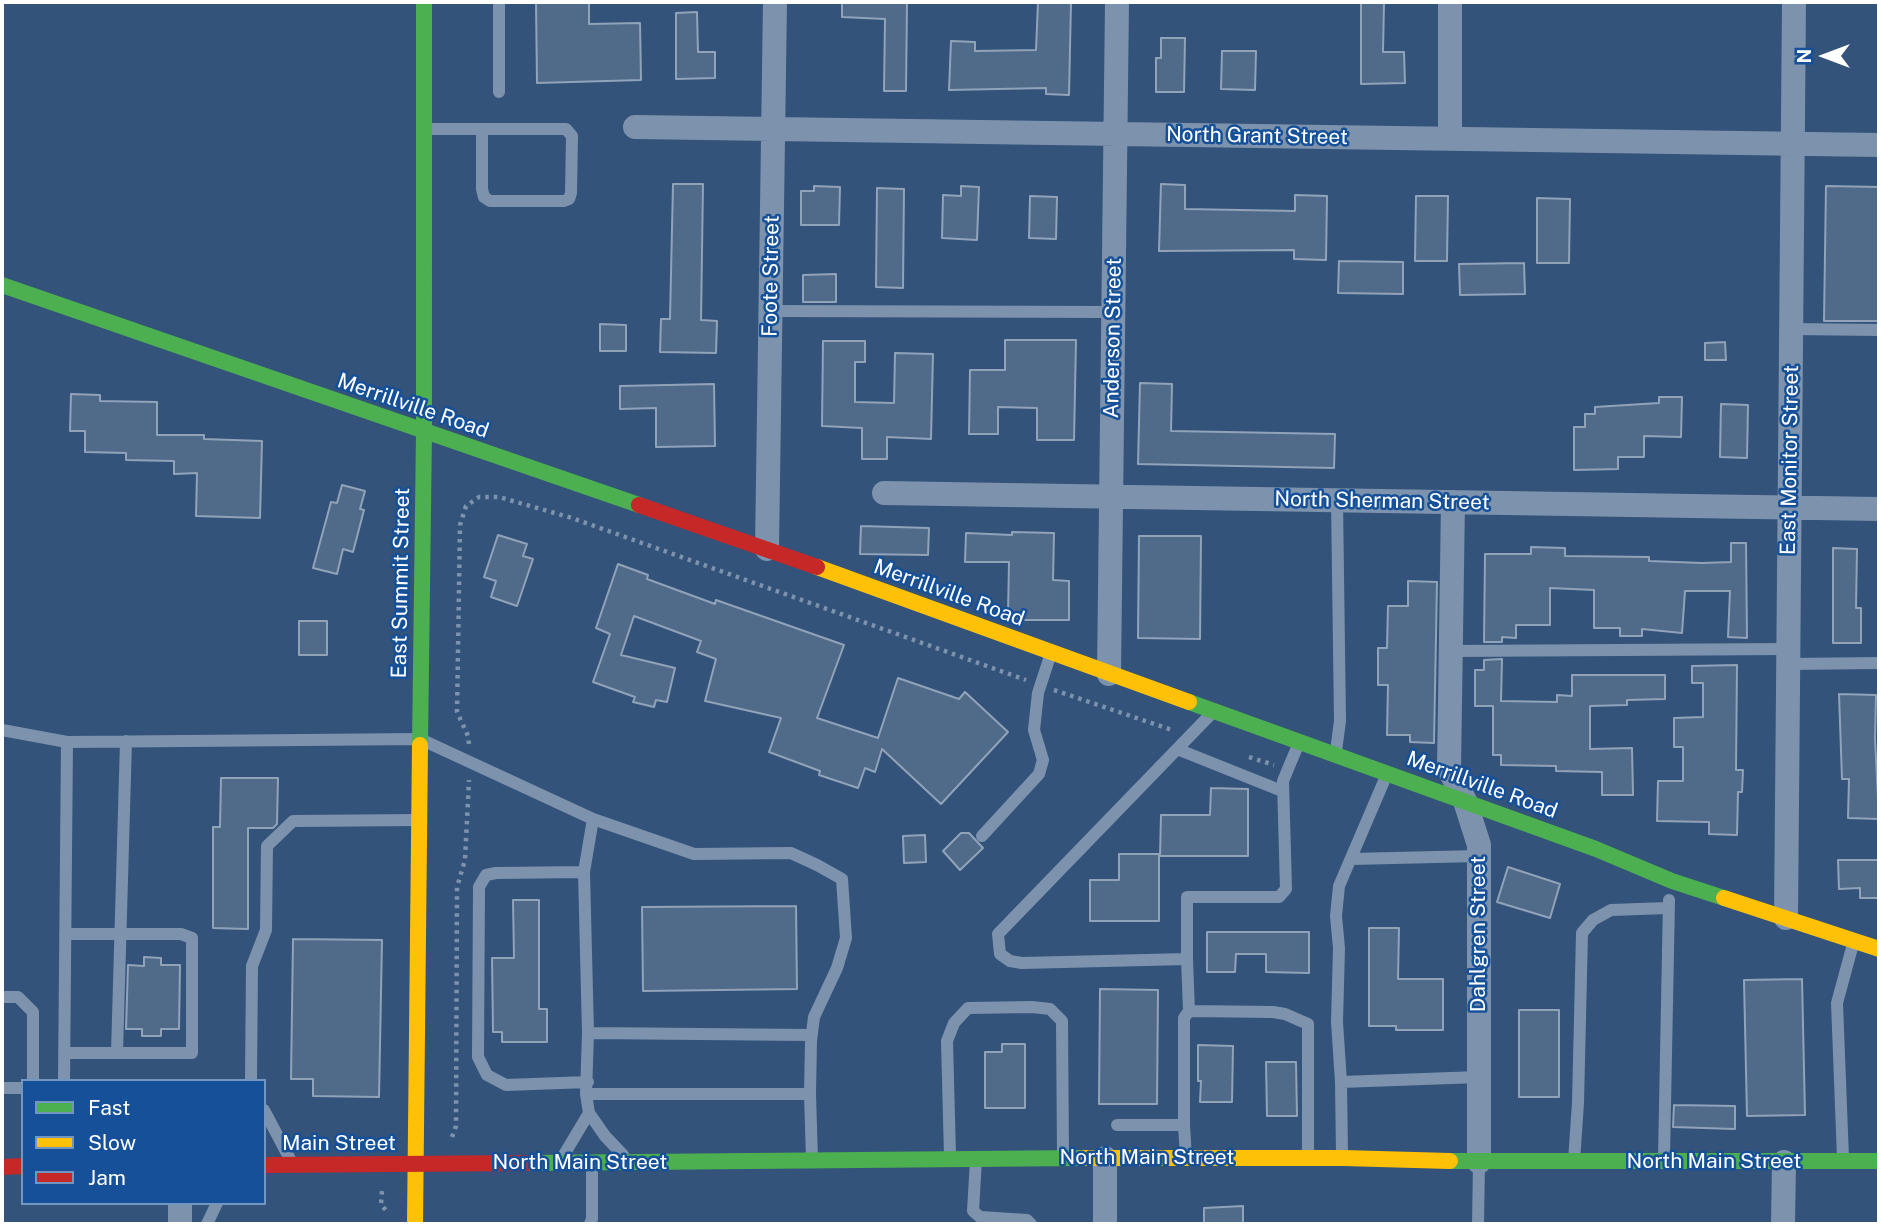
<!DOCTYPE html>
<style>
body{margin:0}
#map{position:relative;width:1881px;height:1226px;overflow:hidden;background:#33537a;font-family:"Public Sans",sans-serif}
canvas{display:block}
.frame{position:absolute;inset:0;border:4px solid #fff;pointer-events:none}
.legend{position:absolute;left:21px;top:1079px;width:245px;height:126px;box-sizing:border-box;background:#155098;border:2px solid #7396c1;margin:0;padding:9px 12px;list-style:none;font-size:21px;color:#fff}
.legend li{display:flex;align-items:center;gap:14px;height:35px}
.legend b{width:35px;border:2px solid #7396c1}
.north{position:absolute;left:1790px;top:21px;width:70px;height:70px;-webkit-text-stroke:5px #155098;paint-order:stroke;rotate:270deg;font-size:19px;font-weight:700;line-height:28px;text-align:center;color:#fff}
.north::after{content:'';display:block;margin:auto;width:24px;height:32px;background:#fff;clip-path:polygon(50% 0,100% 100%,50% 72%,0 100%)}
</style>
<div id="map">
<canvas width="1881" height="1226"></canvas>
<div class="frame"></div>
<ul class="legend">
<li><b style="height:9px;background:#4caf50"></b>Fast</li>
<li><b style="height:9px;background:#ffc107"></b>Slow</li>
<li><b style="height:9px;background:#c62828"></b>Jam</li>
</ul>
<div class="north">N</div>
</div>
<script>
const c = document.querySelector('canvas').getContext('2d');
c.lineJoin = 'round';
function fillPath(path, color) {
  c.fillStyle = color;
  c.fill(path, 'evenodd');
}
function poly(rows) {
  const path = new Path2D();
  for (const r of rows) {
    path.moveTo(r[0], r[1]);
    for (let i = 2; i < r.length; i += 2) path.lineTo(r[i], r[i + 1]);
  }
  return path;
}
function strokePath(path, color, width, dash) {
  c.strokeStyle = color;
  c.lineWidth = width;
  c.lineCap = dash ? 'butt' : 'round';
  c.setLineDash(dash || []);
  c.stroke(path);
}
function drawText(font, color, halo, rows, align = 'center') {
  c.font = font + ' "Public Sans",sans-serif';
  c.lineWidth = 5;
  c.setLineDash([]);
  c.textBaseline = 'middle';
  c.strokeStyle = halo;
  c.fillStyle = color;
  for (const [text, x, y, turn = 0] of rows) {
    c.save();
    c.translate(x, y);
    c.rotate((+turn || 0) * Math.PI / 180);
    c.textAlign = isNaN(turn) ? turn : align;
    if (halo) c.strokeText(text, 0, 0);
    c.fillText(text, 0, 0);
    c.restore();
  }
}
const building = poly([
 [536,2,589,2,589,24,640,23,641,80,537,83,536,2],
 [842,2,907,2,906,91,884,91,885,19,842,17,842,2],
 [1038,2,1071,2,1069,95,1046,94,1046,88,949,90,951,41,975,42,975,51,1036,50,1038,2],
 [1361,2,1384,2,1383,52,1404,52,1405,83,1361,84,1361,2],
 [697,12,698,52,715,52,715,78,676,79,676,13,697,12],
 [1161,38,1185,38,1184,92,1156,92,1156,58,1161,58,1161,38],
 [1222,51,1256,51,1255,90,1221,89,1222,51],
 [673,184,703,184,701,320,717,321,716,353,660,352,661,319,670,319,673,184],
 [1161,184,1185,185,1185,209,1295,211,1295,195,1327,196,1326,260,1294,259,1294,250,1159,251,1161,184],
 [814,186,840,187,839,225,801,225,801,191,814,191,814,186],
 [961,186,979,187,977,240,942,238,943,195,961,196,961,186],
 [1826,186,1879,187,1879,321,1824,321,1826,186],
 [877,188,904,189,903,288,876,287,877,188],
 [1030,196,1057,197,1056,239,1029,238,1030,196],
 [1416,196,1448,196,1447,261,1415,261,1416,196],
 [1537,198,1570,199,1569,263,1537,263,1537,198],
 [1339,261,1403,262,1403,294,1338,293,1339,261],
 [1524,263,1525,294,1460,295,1459,264,1524,263],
 [836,274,836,302,803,302,803,275,836,274],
 [600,324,626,325,626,351,600,351,600,324],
 [1005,340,1076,340,1074,440,1037,440,1037,408,998,407,998,434,969,434,970,370,1005,370,1005,340],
 [823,341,865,341,865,362,855,362,855,402,894,403,895,353,933,354,931,439,887,437,887,459,862,459,862,428,822,426,823,341],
 [1725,342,1726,360,1705,360,1705,343,1725,342],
 [1140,383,1172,384,1171,431,1335,434,1334,468,1138,464,1140,383],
 [714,384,715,446,656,447,656,408,620,409,620,386,714,384],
 [71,394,100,395,100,401,157,402,157,435,204,435,204,439,262,441,260,518,196,516,197,473,174,474,174,461,126,460,126,453,85,452,85,431,70,431,71,394],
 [1659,397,1682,397,1681,437,1644,436,1644,457,1618,457,1618,469,1574,470,1574,427,1585,427,1585,414,1595,414,1595,407,1659,403,1659,397],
 [1721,404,1748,405,1747,458,1720,457,1721,404],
 [342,485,365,491,360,509,364,510,353,552,343,549,337,574,313,568,331,502,337,503,342,485],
 [861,526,929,528,928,555,860,554,861,526],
 [1012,532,1054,533,1053,580,1069,581,1069,620,1021,620,1008,615,1009,562,965,562,966,533,1012,535,1012,532],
 [498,535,527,544,523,556,533,559,517,606,491,597,496,581,484,577,498,535],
 [1139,536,1201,536,1200,639,1138,638,1139,536],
 [1731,543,1746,543,1747,638,1728,637,1730,591,1685,591,1682,633,1642,629,1642,636,1620,636,1620,628,1594,628,1594,590,1550,588,1550,625,1516,625,1516,638,1502,637,1502,642,1484,642,1485,554,1531,554,1531,547,1565,548,1565,556,1649,557,1649,561,1702,563,1731,562,1731,543],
 [1833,548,1857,549,1856,608,1861,608,1861,643,1833,643,1833,548],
 [618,564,648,575,647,579,715,604,716,600,844,645,817,718,878,738,898,678,959,699,965,692,1008,732,941,804,882,749,875,772,865,768,858,788,819,775,820,771,769,752,781,718,705,701,716,659,697,652,701,641,634,616,621,655,675,668,667,702,656,700,654,707,633,702,635,697,593,682,610,634,596,628,618,564],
 [1408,581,1437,582,1434,743,1410,742,1410,735,1387,735,1388,685,1378,685,1378,648,1387,648,1388,606,1408,606,1408,581],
 [299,621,327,621,327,655,299,655,299,621],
 [1502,659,1501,701,1557,702,1557,695,1572,696,1572,675,1665,675,1665,699,1627,700,1627,705,1590,706,1590,749,1632,748,1633,795,1602,795,1602,772,1556,771,1556,766,1501,765,1501,755,1493,755,1493,706,1475,706,1475,670,1484,670,1484,660,1502,659],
 [1737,665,1736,770,1743,770,1742,792,1738,792,1737,835,1709,834,1709,822,1657,821,1658,781,1683,781,1683,747,1674,747,1674,718,1703,717,1703,683,1692,683,1692,666,1737,665],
 [1839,694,1876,695,1875,739,1879,819,1848,818,1849,779,1842,779,1839,694],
 [221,778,278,778,277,824,273,828,248,828,248,929,213,928,213,827,220,827,221,778],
 [1211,788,1248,789,1248,856,1160,856,1161,815,1210,815,1211,788],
 [961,833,969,833,983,848,960,870,943,851,961,833],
 [925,835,926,862,904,863,903,836,925,835],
 [1119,854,1159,854,1159,921,1090,921,1090,880,1119,880,1119,854],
 [1838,860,1879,860,1879,898,1860,898,1860,888,1839,889,1838,860],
 [1508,867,1560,884,1550,918,1497,902,1508,867],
 [513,900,539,900,539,1009,547,1009,547,1042,502,1042,502,1032,493,1032,492,958,514,958,513,900],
 [796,906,797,989,643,991,642,907,796,906],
 [1369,928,1399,928,1398,979,1443,979,1443,1030,1396,1030,1396,1026,1369,1026,1369,928],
 [1207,932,1309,932,1309,973,1266,972,1266,954,1236,954,1235,972,1207,972,1207,932],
 [293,939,382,940,379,1097,313,1096,313,1079,291,1079,293,939],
 [144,957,161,958,161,965,180,965,179,1029,161,1029,161,1036,142,1036,142,1029,126,1029,128,965,144,966,144,957],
 [1802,979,1805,1115,1747,1116,1744,980,1802,979],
 [1100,989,1158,990,1157,1104,1099,1104,1100,989],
 [1519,1010,1559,1010,1559,1097,1519,1097,1519,1010],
 [1002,1044,1025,1044,1025,1108,985,1108,985,1052,1002,1052,1002,1044],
 [1198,1045,1233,1046,1232,1102,1200,1102,1201,1081,1198,1081,1198,1045],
 [1266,1062,1296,1062,1297,1116,1267,1116,1266,1062],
 [1674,1105,1735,1106,1735,1129,1673,1127,1674,1105],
 [1243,1206,1243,1224,1204,1224,1204,1208,1243,1206]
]);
const path = poly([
 [1054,690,1172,730],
 [469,744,468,736,457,712,460,525,466,506,479,497,499,497,572,518,1026,680],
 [1249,757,1274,765],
 [452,1137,456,1126,457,887,465,860,469,780],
 [382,1191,381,1204,387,1212]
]);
const lane = poly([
 [499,92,499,2],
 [428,129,566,129,572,136,571,193,569,199,564,201,490,201,484,197,482,189,482,129],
 [770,311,1113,312],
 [1792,329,1879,330],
 [1451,651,1789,649],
 [1789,664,1879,663],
 [2,730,67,742,420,739,593,819,694,854,791,853,817,865,842,879,846,938,837,968,814,1017,811,1041,810,1094,812,1159],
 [1177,749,1282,791],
 [1336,751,1340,721,1337,500],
 [593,819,584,872,588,1033,586,1094,589,1113,605,1136,623,1155],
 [982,836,1039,774,1043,760,1034,730,1038,693,1051,653],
 [1351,859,1479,856],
 [584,872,496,873,486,875,479,887,478,1057,487,1075,506,1085,588,1082],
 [1187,959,1187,897,1279,897,1286,889,1283,781,1298,745],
 [2,997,18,997,33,1012,33,1081],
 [1189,1011,1273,1012,1285,1014,1308,1024,1308,1155],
 [588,1033,811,1035],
 [64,1053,192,1053,192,938,181,934,65,934],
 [117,1053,126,741],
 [64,1081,67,742],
 [251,1081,252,966,266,930,267,846,293,821,418,820],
 [1341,1082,1337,1022,1339,948,1336,916,1339,886,1387,774],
 [2,1088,23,1088],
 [586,1094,810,1094],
 [264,1110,291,1161],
 [1117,1125,1184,1125,1186,1158],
 [1184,1125,1184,1018,1189,1011,1187,959,1022,963,1010,961,1000,954,998,934,1212,713],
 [1342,1155,1341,1082,1479,1077],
 [950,1156,947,1041,954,1023,968,1008,1032,1007,1050,1009,1062,1021,1063,1155],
 [562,1158,589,1113],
 [1664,1158,1669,900],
 [1843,1158,1837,1003,1853,944],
 [976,1160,973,1211,980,1217,1027,1220,1031,1224],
 [1574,1161,1578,1103,1582,933,1593,920,1611,910,1667,908],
 [207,1224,217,1203],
 [590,1224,592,1219,592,1166],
 [1478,1224,1479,1163]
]);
const street = poly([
 [635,127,1879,145],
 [1450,138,1450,2],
 [884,493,1879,509],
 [1453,502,1449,769,1465,801,1479,845,1479,1162],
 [767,549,775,2],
 [1109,674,1117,2],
 [1786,918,1794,2],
 [180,1203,180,1224],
 [1105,1224,1105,1158],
 [1783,1224,1784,1162]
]);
const fast = poly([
 [2,285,639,505],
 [1189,702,1596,849,1672,881,1724,898],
 [420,745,424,432,424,2],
 [1450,1161,1879,1161],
 [528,1163,1082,1158]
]);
const slow = poly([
 [817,567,1189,702],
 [1724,898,1879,949],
 [1082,1158,1343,1158,1450,1161],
 [415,1224,420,745]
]);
const jam = poly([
 [639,505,817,567],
 [264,1165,528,1163],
 [2,1167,23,1166]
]);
const streetNames = [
 ["North Grant Street",1257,136,1],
 ["Foote Street",771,276,-89],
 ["Anderson Street",1113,338,-89],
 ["Merrillville Road",413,406,19],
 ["East Monitor Street",1790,460,-89],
 ["North Sherman Street",1382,501,1],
 ["East Summit Street",401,583,-89],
 ["Merrillville Road",949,593,20],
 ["Merrillville Road",1482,785,20],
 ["Dahlgren Street",1479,934,-90],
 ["Main Street",339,1144],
 ["North Main Street",1147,1158],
 ["North Main Street",1714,1162],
 ["North Main Street",580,1163]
];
fillPath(building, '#506a89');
strokePath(building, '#91a3b9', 2);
strokePath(path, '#7d93ad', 4.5, [3.5, 5]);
strokePath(lane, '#7d93ad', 12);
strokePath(street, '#7d93ad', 24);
strokePath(fast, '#4caf50', 16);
strokePath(slow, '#ffc107', 16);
strokePath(jam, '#c62828', 16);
drawText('21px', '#fff', '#155098', streetNames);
</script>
